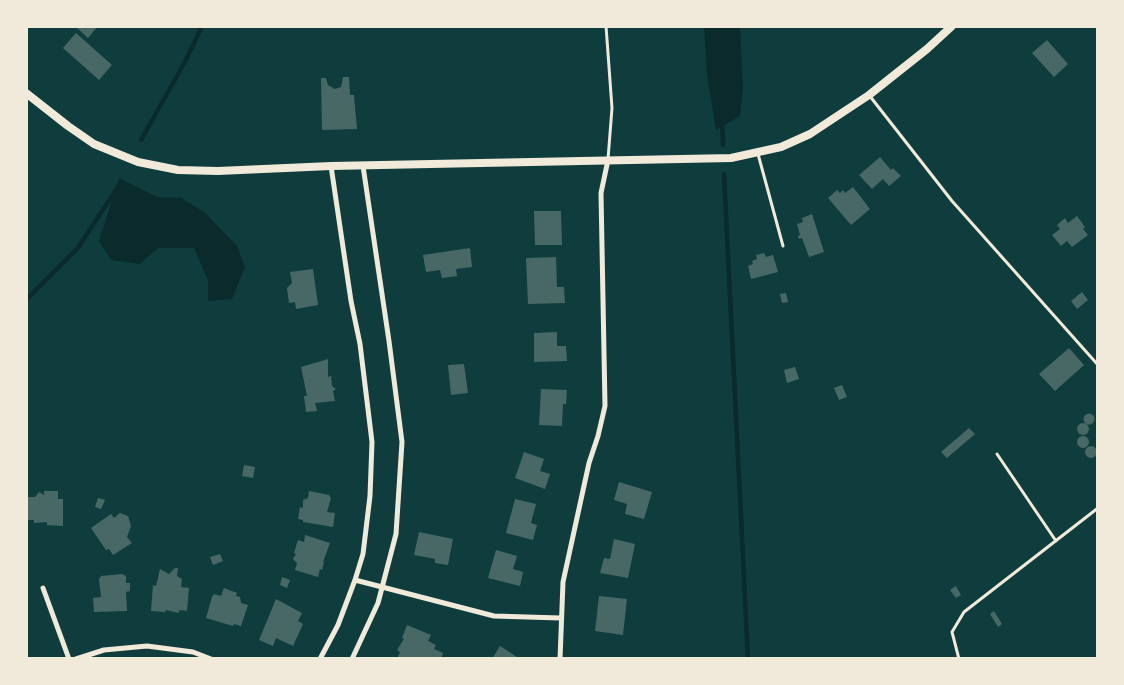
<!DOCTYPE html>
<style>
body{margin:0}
#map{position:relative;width:1124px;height:685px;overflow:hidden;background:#0f3d3e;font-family:Manrope,sans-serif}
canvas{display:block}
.frame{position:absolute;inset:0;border:28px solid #f1e9da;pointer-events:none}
</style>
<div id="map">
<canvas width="1124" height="685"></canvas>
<div class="frame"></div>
</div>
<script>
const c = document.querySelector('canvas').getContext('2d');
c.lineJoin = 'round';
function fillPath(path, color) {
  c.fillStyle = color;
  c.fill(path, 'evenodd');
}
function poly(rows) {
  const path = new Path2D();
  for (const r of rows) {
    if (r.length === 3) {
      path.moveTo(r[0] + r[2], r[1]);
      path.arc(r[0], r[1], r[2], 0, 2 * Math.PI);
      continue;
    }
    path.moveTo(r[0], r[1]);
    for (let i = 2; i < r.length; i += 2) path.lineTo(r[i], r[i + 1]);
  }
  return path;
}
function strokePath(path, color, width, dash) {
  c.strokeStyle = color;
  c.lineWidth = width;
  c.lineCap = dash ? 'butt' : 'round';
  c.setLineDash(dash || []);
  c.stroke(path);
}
const water = poly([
 [704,26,740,26,743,88,740,116,716,130,707,75],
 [119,178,157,197,181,198,204,212,237,246,245,267,232,299,208,301,208,280,194,248,158,248,140,264,111,260,99,241]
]);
const stream = poly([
 [722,121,723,145],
 [141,140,186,60,202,26],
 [724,174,748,659],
 [26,300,77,249,118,187]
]);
const building = poly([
 [75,26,98,26,88,38],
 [76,33,112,65,99,80,63,48],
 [1047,40,1068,64,1054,77,1032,53],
 [343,77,349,77,350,95,354,95,357,129,322,130,321,78,326,78,328,85,335,89,341,87],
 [880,157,891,170,893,168,901,176,889,186,883,179,872,189,859,175],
 [853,187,870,209,851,225,828,198,837,190,840,193,843,190,845,193],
 [534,211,561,211,562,245,535,245],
 [812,214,824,252,809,257,802,238,799,239,798,236,800,235,797,224,803,222,802,218],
 [1077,216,1085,227,1083,229,1088,235,1072,247,1067,241,1061,246,1052,235,1060,229,1057,225,1065,218,1068,223],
 [470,248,472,267,456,269,457,276,442,278,440,270,426,272,423,255],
 [764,253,766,257,773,255,778,272,751,279,748,266,753,264,752,261,757,259,756,255],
 [556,257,557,287,564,287,565,303,528,304,526,258],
 [313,269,318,305,296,309,295,302,289,303,287,288,292,283,290,272],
 [1082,292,1088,300,1077,309,1071,301],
 [786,293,788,302,782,303,780,294],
 [557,332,557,346,566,346,567,361,534,362,534,333],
 [1069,348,1084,365,1055,391,1039,374],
 [328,359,328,377,331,376,332,386,336,389,333,391,335,401,315,403,317,411,306,412,304,396,307,396,301,367],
 [464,364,468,393,451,395,448,365],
 [795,367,799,379,787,383,784,370],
 [842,385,847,397,839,400,834,388],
 [541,389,567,390,566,404,563,404,562,426,539,425],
 [1089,419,5.5],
 [1083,429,6],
 [969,428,975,434,947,458,941,452],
 [1083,442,6],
 [1091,452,6],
 [524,452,544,459,540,471,550,474,545,489,515,478],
 [244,465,255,467,253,478,242,476],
 [619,482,652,492,644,519,625,514,627,504,614,500],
 [44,491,58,491,58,499,63,499,63,526,47,525,47,522,34,523,34,520,26,520,27,497,35,497,39,492,44,495],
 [309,491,329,495,331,498,327,512,335,513,333,527,303,522,303,520,298,519,300,507,303,508,303,500,308,498],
 [98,498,105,500,101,509,95,507],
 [515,499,536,504,531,523,537,525,533,540,506,533],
 [120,513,128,516,131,526,127,537,132,543,113,555,109,549,106,550,91,528,111,514,114,518],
 [419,532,453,539,448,565,435,563,435,559,414,555],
 [305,535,330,543,323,562,324,562,322,570,320,569,318,577,295,570,297,563,293,559,296,554,294,553,298,540,304,542],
 [614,539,635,544,628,578,600,573,604,558,610,559],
 [496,550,517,556,513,569,523,572,520,586,488,578],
 [220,554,223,561,213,565,210,557],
 [175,568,178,568,177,576,182,579,181,587,189,588,187,611,179,610,179,613,166,610,165,612,151,611,153,585,156,586,160,569,169,574],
 [122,574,126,576,126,583,130,583,130,591,126,592,127,611,94,612,93,598,101,597,99,579,101,576],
 [282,577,290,580,287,588,280,585],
 [956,586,961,595,956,598,950,590],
 [224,588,237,593,236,596,240,597,241,603,248,605,241,626,234,624,233,626,206,618,212,597,214,594,221,596],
 [599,596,627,599,623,635,595,631],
 [276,599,302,613,298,621,303,624,293,646,276,638,273,646,259,640],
 [994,611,1002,624,998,627,990,614],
 [407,625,431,635,428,641,436,645,434,649,443,653,441,659,397,659,400,652,397,650,404,639,402,638],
 [500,646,520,659,492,659]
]);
const service = poly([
 [606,26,612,108,608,159],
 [869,95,952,201,1098,365],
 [758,154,783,246],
 [997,454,1056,541],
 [959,659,952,632,964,612,1098,508]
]);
const minor = poly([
 [355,580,494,616,560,618],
 [43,588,69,659],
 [76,659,104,650,147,646,193,652,211,659],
 [320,659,338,625,355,580,363,554,370,496,372,442,360,344,351,301,331,166],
 [352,659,378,603,396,534,402,442,389,341,363,166],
 [560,659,563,582,589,463,598,436,605,406,601,193,608,160]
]);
const tertiary = poly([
 [26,93,68,126,94,144,138,162,178,170,218,171,331,166,731,158,781,147,810,134,869,95,927,49,952,26]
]);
fillPath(water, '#0a2a2b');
strokePath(stream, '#0a2a2b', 4.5);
fillPath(building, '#486865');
strokePath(service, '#f1e9da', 3);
strokePath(minor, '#f1e9da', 5);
strokePath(tertiary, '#f1e9da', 8);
</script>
